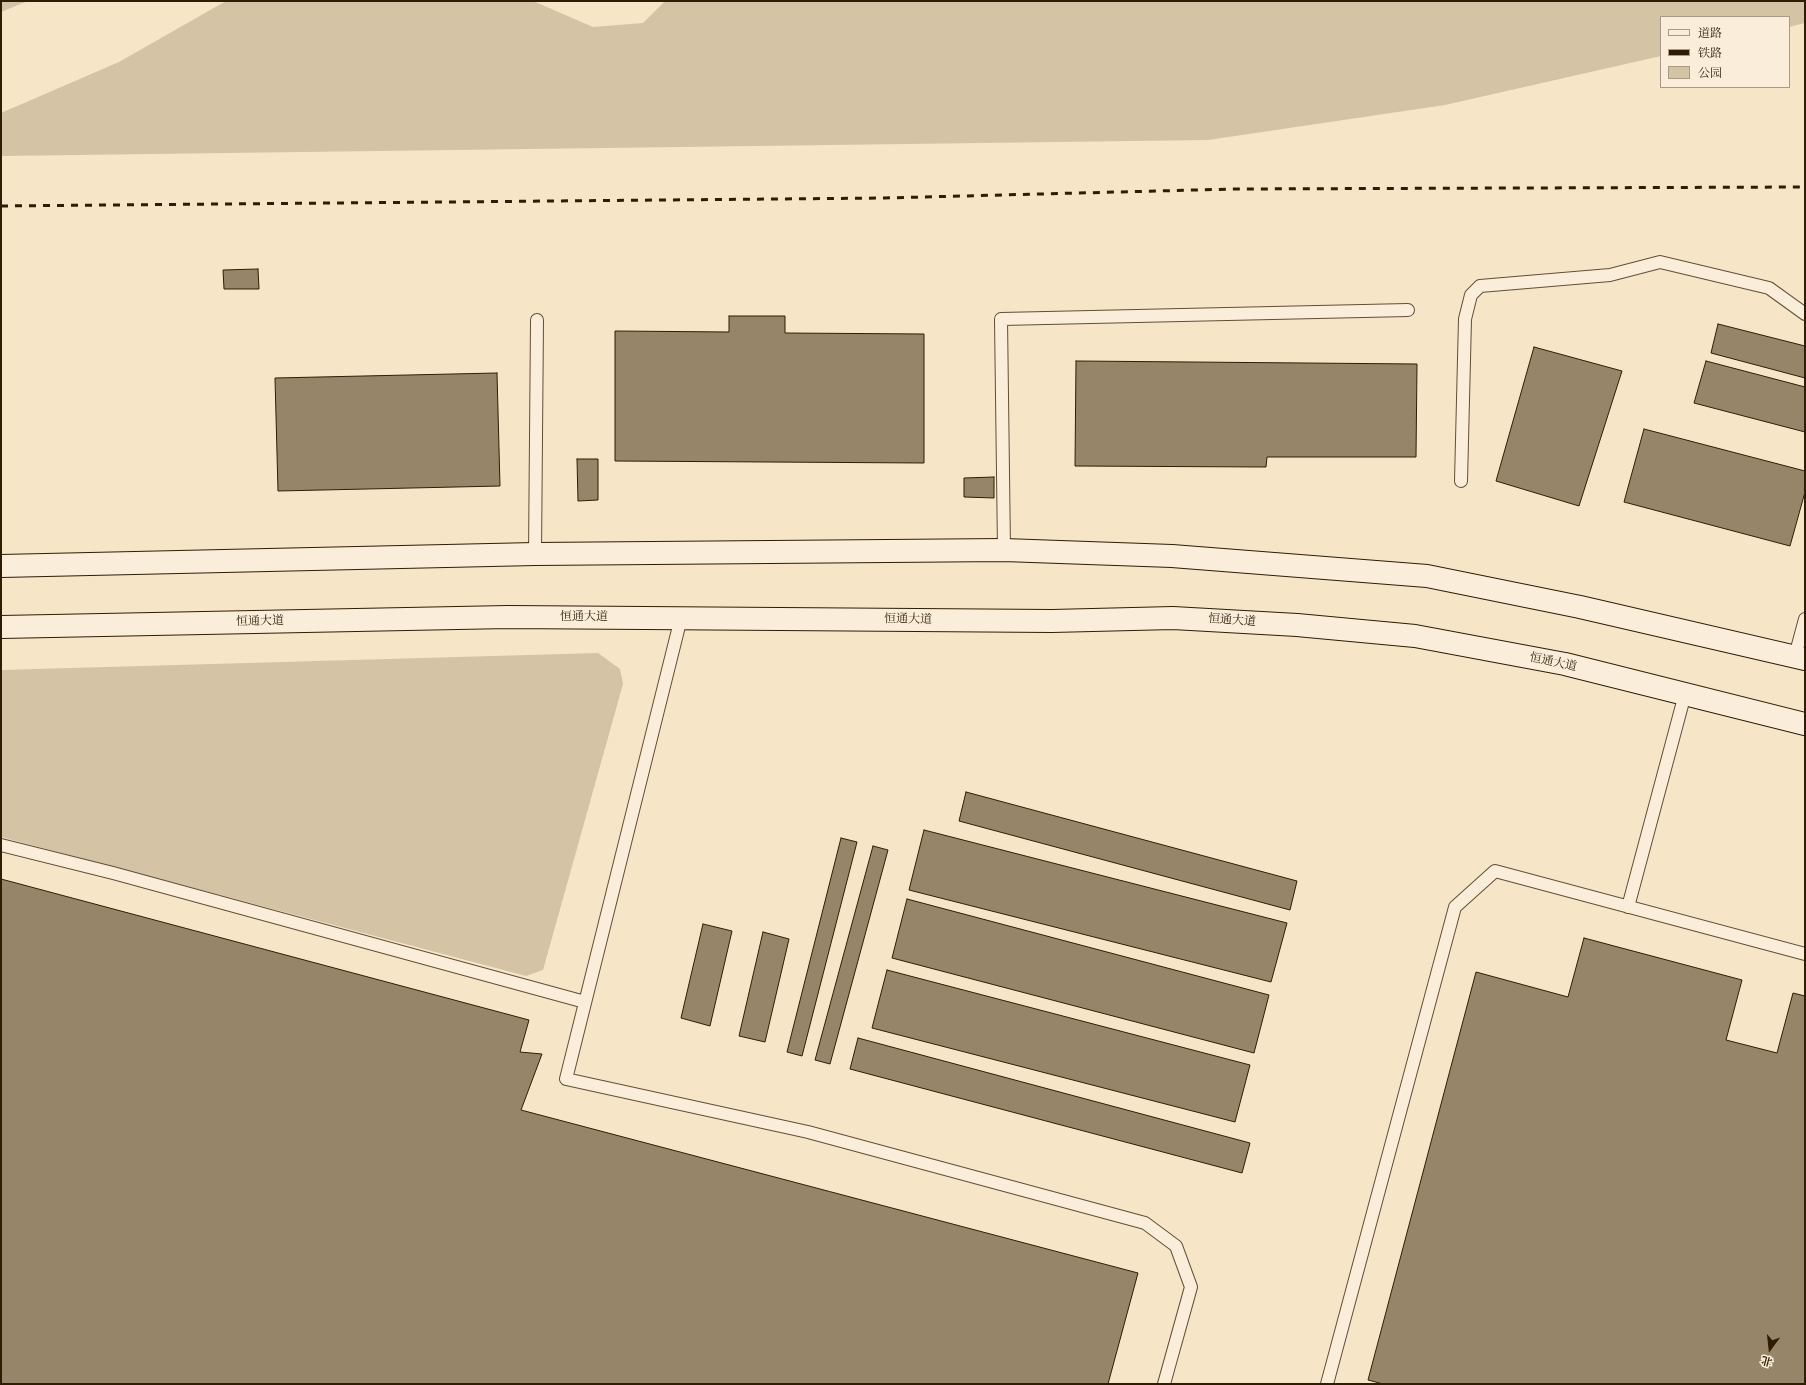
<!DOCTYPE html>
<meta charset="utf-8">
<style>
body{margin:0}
#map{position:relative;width:1806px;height:1385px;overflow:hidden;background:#f7e5c7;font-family:"IM FELL Double Pica","Noto Serif SC",serif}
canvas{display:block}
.frame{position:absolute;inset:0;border:2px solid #2e1d04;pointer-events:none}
.legend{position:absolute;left:1660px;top:16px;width:130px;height:72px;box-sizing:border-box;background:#faeedb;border:1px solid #a89a85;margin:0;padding:5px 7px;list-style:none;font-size:12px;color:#2e1d04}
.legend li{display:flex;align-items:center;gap:8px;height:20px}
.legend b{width:20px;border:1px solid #a89a85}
.north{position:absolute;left:1750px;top:1329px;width:40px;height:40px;-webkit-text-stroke:3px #faeedb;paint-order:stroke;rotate:195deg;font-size:11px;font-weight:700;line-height:16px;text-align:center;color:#2e1d04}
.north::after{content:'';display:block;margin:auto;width:14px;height:18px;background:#2e1d04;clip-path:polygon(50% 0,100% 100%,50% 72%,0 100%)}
</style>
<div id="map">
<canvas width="1806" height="1385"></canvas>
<div class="frame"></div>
<ul class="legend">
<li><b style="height:5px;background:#faeedb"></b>道路</li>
<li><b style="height:5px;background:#2e1d04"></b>铁路</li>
<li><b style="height:11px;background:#d5c3a6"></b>公园</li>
</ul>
<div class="north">北</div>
</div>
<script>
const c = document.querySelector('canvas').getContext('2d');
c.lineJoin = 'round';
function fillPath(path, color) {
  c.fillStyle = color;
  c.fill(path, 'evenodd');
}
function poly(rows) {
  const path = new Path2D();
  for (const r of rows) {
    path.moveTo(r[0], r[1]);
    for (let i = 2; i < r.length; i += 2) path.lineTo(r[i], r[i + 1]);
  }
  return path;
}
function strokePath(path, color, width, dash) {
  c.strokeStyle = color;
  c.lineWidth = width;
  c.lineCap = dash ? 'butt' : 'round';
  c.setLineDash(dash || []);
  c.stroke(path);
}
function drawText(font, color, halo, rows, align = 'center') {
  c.font = font + ' "IM FELL Double Pica","Noto Serif SC",serif';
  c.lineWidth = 4;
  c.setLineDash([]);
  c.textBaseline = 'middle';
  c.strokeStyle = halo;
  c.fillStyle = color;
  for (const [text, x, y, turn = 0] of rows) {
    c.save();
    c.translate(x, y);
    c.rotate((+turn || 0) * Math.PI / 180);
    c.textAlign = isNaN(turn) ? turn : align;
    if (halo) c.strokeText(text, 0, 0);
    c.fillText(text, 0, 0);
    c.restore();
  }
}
const green = poly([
 [1,1,28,1,1,12],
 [226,1,533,1,593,27,643,23,665,1,1805,1,1805,23,1789,27,1789,17,1661,17,1661,56,1445,105,1208,140,1,156,1,113,119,62],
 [598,653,620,669,623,684,543,970,526,976,1,837,1,670]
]);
const building = poly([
 [258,269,259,289,224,289,223,270,258,269],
 [729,316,785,316,785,333,924,334,924,463,615,461,615,331,729,332,729,316],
 [1718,324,1805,346,1805,378,1711,353,1718,324],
 [1534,347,1622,371,1579,506,1496,481,1534,347],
 [1076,361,1417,364,1416,457,1267,457,1266,467,1075,466,1076,361],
 [1706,361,1805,387,1805,432,1694,403,1706,361],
 [497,373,500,486,278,491,275,378,497,373],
 [1644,429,1805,471,1805,492,1790,546,1624,502,1644,429],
 [577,459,598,459,598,500,578,501,577,459],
 [994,477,994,498,964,497,964,478,994,477],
 [966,792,1297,881,1290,910,959,821,966,792],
 [924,830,1287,923,1271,982,909,890,924,830],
 [841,838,857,842,802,1056,787,1052,841,838],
 [873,846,888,850,830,1064,815,1060,873,846],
 [1,879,529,1020,520,1052,542,1054,521,1110,1138,1273,1108,1384,1,1384,1,879],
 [907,899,1269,995,1254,1053,892,958,907,899],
 [703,924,732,931,710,1026,681,1018,703,924],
 [763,932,789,939,765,1042,739,1036,763,932],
 [1584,938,1742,980,1726,1040,1777,1053,1793,993,1805,996,1805,1384,1383,1384,1368,1380,1476,972,1568,997,1584,938],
 [887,970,1250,1065,1235,1122,872,1028,887,970],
 [858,1038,1250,1143,1242,1173,850,1069,858,1038]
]);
const lane = poly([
 [1461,481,1465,319,1471,295,1480,286,1610,275,1660,262,1769,288,1805,314],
 [1004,550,1001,319,1408,310],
 [535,554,537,320],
 [681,618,566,1079,808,1132,1145,1223,1176,1246,1191,1287,1164,1384],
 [1795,656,1805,619],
 [1,845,113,873,585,1002],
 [1628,907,1685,694],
 [1327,1384,1455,907,1495,871,1805,954]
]);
const secondary = poly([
 [1,566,535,554,1004,550,1172,556,1427,576,1580,607,1805,659],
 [1,627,508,617,1052,621,1173,618,1297,625,1415,636,1565,664,1805,724]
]);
const rail = poly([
 [1,206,885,198,1234,189,1805,187]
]);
const streetNames = [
 ["恒通大道",584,617],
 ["恒通大道",908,620,1],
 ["恒通大道",1232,621,4],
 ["恒通大道",260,622,-1],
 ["恒通大道",1553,663,12]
];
fillPath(green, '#d5c3a6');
fillPath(building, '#978569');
strokePath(building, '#2e1d04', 1);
strokePath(lane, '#604f35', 14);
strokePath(secondary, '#2e1d04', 24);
strokePath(lane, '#faeedb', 12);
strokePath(secondary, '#faeedb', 22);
strokePath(rail, '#2e1d04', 3, [7, 7]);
drawText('12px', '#2e1d04', '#faeedb', streetNames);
</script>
